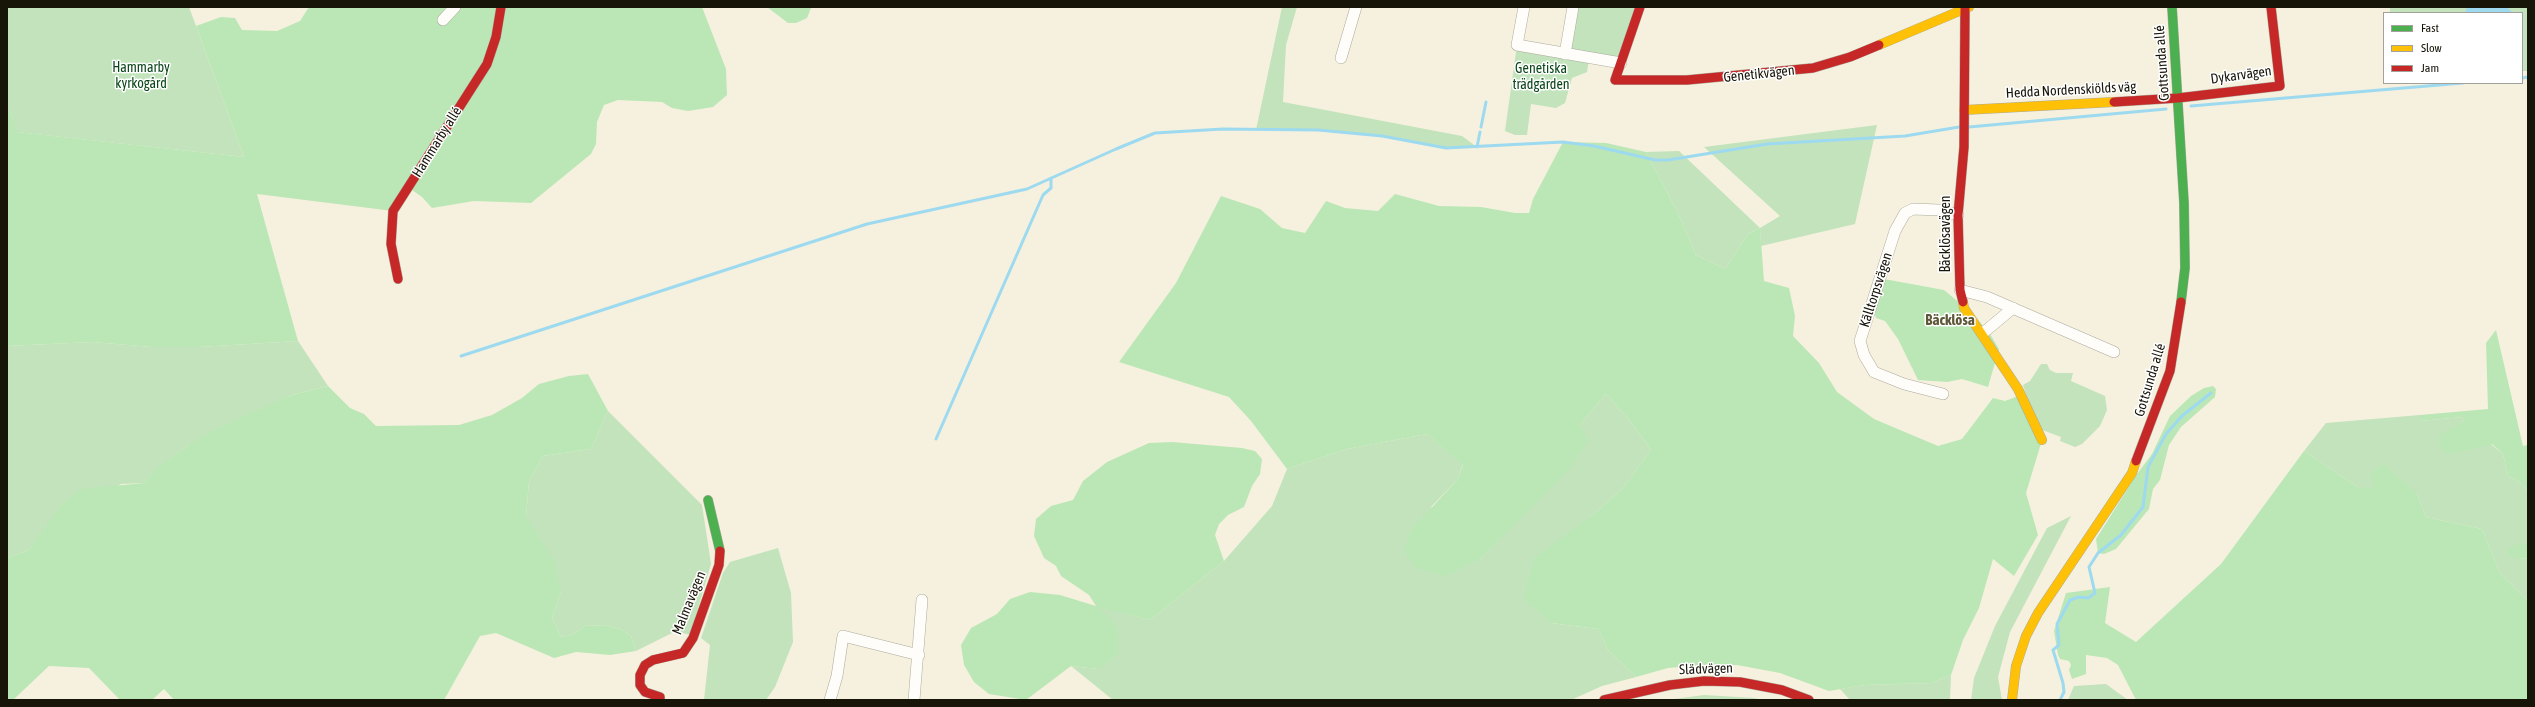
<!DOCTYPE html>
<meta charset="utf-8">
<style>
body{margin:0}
#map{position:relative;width:2535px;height:707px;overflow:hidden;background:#f5f1de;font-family:"Asap Condensed",sans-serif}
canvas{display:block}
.frame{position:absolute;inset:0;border:8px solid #171408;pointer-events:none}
.legend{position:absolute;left:2383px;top:12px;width:140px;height:72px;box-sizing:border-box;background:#fff;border:1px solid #a2a19c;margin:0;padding:5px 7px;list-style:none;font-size:12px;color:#171408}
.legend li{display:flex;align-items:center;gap:8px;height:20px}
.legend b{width:20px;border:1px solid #a2a19c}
</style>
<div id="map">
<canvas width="2535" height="707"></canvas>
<div class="frame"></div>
<ul class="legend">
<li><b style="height:5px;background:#4caf50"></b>Fast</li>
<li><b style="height:5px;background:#ffc107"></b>Slow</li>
<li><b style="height:5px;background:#c62828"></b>Jam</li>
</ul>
</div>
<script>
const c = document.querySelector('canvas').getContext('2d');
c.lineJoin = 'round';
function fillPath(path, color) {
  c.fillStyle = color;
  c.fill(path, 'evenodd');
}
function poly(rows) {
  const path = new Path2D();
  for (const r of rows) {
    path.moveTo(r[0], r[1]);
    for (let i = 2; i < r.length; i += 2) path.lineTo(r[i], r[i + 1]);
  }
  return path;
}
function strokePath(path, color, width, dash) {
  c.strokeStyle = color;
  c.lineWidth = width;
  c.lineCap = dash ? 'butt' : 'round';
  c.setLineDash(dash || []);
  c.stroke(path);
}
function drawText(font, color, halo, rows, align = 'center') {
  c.font = font + ' "Asap Condensed",sans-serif';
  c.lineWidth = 3;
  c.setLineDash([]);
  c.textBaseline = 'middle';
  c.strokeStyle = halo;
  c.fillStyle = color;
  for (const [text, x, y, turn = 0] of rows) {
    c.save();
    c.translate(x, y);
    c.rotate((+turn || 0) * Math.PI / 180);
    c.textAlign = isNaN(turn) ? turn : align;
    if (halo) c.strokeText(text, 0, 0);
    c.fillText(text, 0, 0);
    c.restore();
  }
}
const green = poly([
 [7,7,189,7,244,157,16,132,9,108,7,108],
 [1282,7,1297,7,1286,45,1283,102,1462,136,1477,147,1446,148,1382,136,1318,130,1256,130],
 [1573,7,1640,7,1621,63,1589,59,1587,72,1572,78,1565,103,1556,108,1531,104,1527,135,1515,135,1505,131,1517,45,1565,54],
 [2390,7,2528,7,2528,71,2522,71,2522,13,2390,13],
 [1877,125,1855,224,1761,246,1760,228,1748,234,1725,269,1696,255,1678,213,1646,152,1679,151,1760,228,1780,216,1704,147],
 [298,341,328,386,292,395,187,447,162,464,144,483,121,484,40,536,29,550,7,558,7,346,92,342,152,347,199,347],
 [2041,364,2047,364,2050,370,2056,373,2073,373,2071,381,2105,396,2107,410,2100,426,2082,444,2075,447,2060,441,2061,437,2037,428,2023,385,2030,381],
 [1606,394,1630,421,1651,450,1623,488,1590,517,1551,623,1598,629,1608,650,1636,677,1602,686,1571,700,1113,700,1071,666,1098,669,1097,606,1150,620,1224,561,1272,506,1287,469,1347,449,1427,434,1463,464,1457,480,1431,507,1480,559,1532,505,1580,425],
 [608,411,702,505,711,564,690,635,676,631,636,651,631,636,621,629,603,625,585,626,572,635,561,637,552,618,561,592,526,517,529,481,543,456,591,449],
 [2420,415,2420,421,2462,417,2464,422,2503,454,2508,476,2520,482,2528,491,2528,544,2518,544,2519,559,2528,558,2528,601,2500,573,2482,529,2426,517,2417,494,2376,488,2359,488,2304,451,2326,423],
 [2071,516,2010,632,1998,677,2002,700,1971,700,1974,678,1995,626,2047,528],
 [778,548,791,593,793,642,775,687,766,700,704,700,710,645,701,638,723,573,730,562],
 [1951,675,1950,700,1850,700,1840,689,1865,685,1931,683],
 [2106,684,2128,700,2068,700,2074,686],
 [1704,695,1755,698,1760,700,1666,700]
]);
const forest = poly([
 [309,7,702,7,726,69,727,95,713,107,688,111,672,108,662,102,618,100,604,105,597,122,596,144,591,154,531,203,474,201,432,208,422,197,408,187,393,211,257,194,298,341,199,347,152,347,92,342,7,346,7,108,9,108,17,132,244,157,196,26,221,17,235,18,242,30,277,31,300,21],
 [767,7,810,7,811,8,807,18,796,23,788,23],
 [1563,142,1606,143,1646,152,1678,213,1696,255,1725,269,1748,234,1760,228,1764,281,1789,288,1795,316,1793,336,1819,363,1837,392,1874,419,1938,446,1962,439,1993,398,2005,401,2018,396,2042,440,2026,493,2038,535,2014,576,1993,559,1979,608,1963,640,1951,675,1931,683,1865,685,1829,691,1780,673,1737,665,1702,665,1668,668,1636,677,1608,650,1598,629,1551,623,1524,599,1534,558,1590,517,1623,488,1651,450,1630,421,1606,394,1580,425,1588,441,1568,470,1480,559,1445,576,1416,568,1404,551,1411,530,1457,480,1463,465,1427,434,1347,449,1287,469,1251,421,1229,397,1119,362,1176,283,1221,196,1260,209,1282,228,1305,233,1326,201,1345,208,1378,211,1395,194,1439,206,1481,207,1515,213,1529,213,1533,199],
 [1884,279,1944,290,1973,314,1990,334,1999,349,1988,387,1962,379,1947,382,1918,380,1898,339,1885,321,1876,318,1874,313],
 [2496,330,2523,446,2528,445,2528,491,2520,482,2508,476,2503,454,2492,444,2453,453,2444,452,2439,443,2441,435,2464,422,2462,417,2420,421,2420,415,2488,409,2486,343],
 [588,374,608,411,591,449,543,456,529,481,526,517,554,561,561,592,552,618,561,637,572,635,585,626,603,625,621,629,631,636,636,651,610,655,576,652,554,658,496,633,480,636,444,700,174,700,164,689,152,700,120,700,89,668,49,666,13,700,7,700,7,558,29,550,62,504,82,489,144,483,161,464,213,430,292,395,328,386,350,408,364,414,376,426,459,425,492,415,522,398,539,384,569,376],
 [2213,386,2216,389,2215,397,2181,427,2169,445,2160,480,2153,489,2149,509,2116,549,2104,554,2098,553,2096,539,2137,474,2152,454,2170,416,2191,396,2204,388],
 [1172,442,1242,448,1255,451,1262,459,1260,474,1252,486,1244,507,1228,515,1219,524,1215,535,1224,561,1150,620,1098,607,1118,628,1119,653,1098,669,1071,666,1026,700,989,694,974,682,964,665,961,645,971,628,997,614,1010,599,1030,592,1060,595,1096,606,1089,595,1061,576,1056,566,1044,558,1034,536,1036,519,1051,506,1073,500,1083,481,1107,462,1149,443],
 [2304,451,2359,488,2375,487,2370,474,2384,464,2417,494,2426,517,2482,529,2500,573,2528,601,2528,700,2136,700,2118,665,2107,658,2086,655,2086,674,2072,679,2069,670,2071,665,2069,661,2060,659,2058,655,2054,631,2066,593,2110,587,2105,623,2136,642,2221,564],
 [2518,544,2528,544,2528,558,2519,559,2509,555,2508,549]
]);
const water = poly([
 [2467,7,2507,7,2513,13,2465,13]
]);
const stream = poly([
 [2522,78,2528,77],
 [2191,106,2463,83],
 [1481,127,1486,102],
 [1969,127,2166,109],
 [1477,147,1480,132],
 [461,356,867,224,1027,189,1116,149,1155,133,1223,129,1318,130,1382,136,1446,148,1563,142,1594,146,1655,160,1668,160,1767,144,1905,136,1959,127],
 [936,439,1043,195,1051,188,1051,178],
 [2060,700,2064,692,2063,683,2053,650,2059,645,2057,624,2070,600,2079,597,2088,598,2095,593,2089,567,2098,553,2121,535,2143,507,2148,467,2166,434,2182,416,2211,393]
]);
const street = poly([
 [1524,7,1517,45,1621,63],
 [443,20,455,7],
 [1565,54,1573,7],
 [1341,58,1356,7],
 [1960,290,1987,297,2114,352],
 [1983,333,2013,308],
 [1943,394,1904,384,1874,372,1864,355,1860,341,1895,231,1905,213,1913,209,1939,210,1958,215],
 [830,700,837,676,843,636,919,655],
 [914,700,922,600]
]);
const fast = poly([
 [2172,7,2184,203,2185,268,2181,302],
 [708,500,720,551]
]);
const slow = poly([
 [1879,45,1969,7],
 [1964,110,2114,102],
 [1963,302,1964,308,2018,389,2042,440],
 [2012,700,2016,666,2026,636,2038,613,2132,473,2136,461]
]);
const jam = poly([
 [1640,7,1615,80,1687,80,1813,68,1850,57,1879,45],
 [2114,102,2178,98,2280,86,2271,7],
 [398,279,391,244,393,211,487,64,496,37,501,7],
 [1963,302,1960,290,1958,215,1964,147,1965,7],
 [2136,461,2170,371,2181,302],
 [660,700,660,697,645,692,640,685,640,675,645,665,653,660,683,653,693,638,719,565,720,551],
 [1604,700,1670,685,1704,681,1740,682,1782,690,1809,700]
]);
const streetNames = [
 ["Gottsunda allé",2162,63,-94],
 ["Genetikvägen",1759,74,-6],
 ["Dykarvägen",2241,75,-8],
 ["Hedda Nordenskiölds väg",2071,90,-3],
 ["Hammarby allé",437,142,-58],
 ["Bäcklösavägen",1946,234,-90],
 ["Källtorpsvägen",1876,290,-72],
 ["Gottsunda allé",2150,380,-73],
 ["Malmavägen",689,603,-68],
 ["Slädvägen",1706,669,-2]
];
const parkNames = [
 ["Hammarby",141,68],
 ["kyrkogård",141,84],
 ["Genetiska",1541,69],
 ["trädgården",1541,85]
];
const neighbourhoodNames = [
 ["Bäcklösa",1950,320]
];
fillPath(green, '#c2e3bb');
fillPath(forest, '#bbe7b6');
fillPath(water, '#9ddaf0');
strokePath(stream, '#9ddaf0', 3);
strokePath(street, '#adaa9b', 12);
strokePath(fast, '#adaa9b', 10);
strokePath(slow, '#adaa9b', 10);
strokePath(jam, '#adaa9b', 10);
strokePath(street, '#fefdfa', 11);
strokePath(fast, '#4caf50', 9);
strokePath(slow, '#ffc107', 9);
strokePath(jam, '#c62828', 9);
drawText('14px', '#171408', '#fff', streetNames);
drawText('14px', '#0b4619', '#fff', parkNames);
drawText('bold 15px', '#5e5738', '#fff', neighbourhoodNames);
</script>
